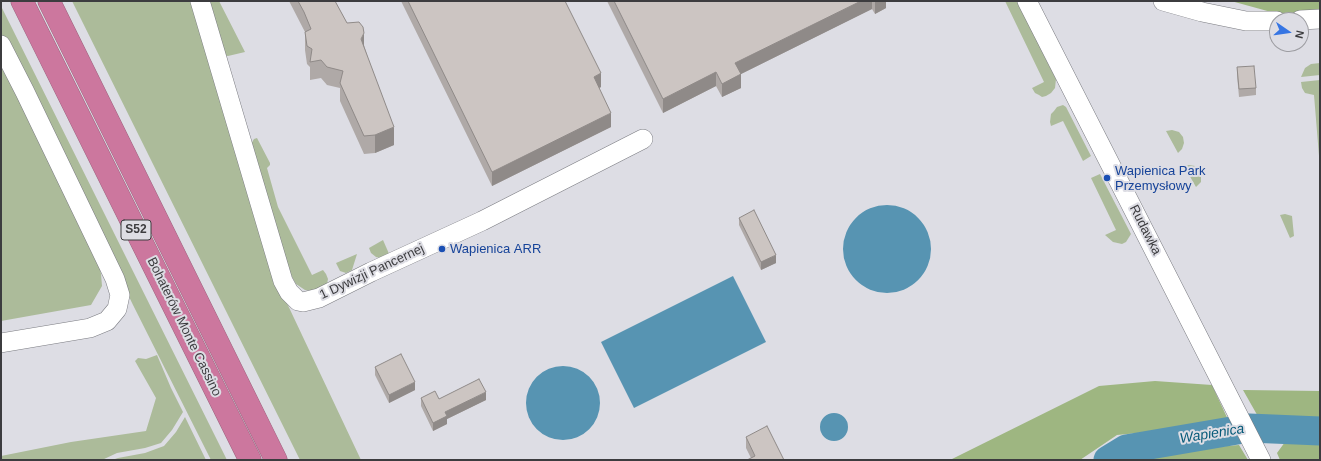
<!DOCTYPE html>
<meta charset="utf-8">
<style>
body{margin:0}
#map{position:relative;width:1321px;height:461px;overflow:hidden;background:#dddde4;font-family:Helvetica,sans-serif}
canvas{display:block}
.frame{position:absolute;inset:0;border:2px solid #3c3c3f;pointer-events:none}
.north{position:absolute;left:1269px;top:12px;width:40px;height:40px;box-sizing:border-box;background:#dddde4;border:1px solid #9d9da2;border-radius:50%;rotate:103deg;font-size:11px;font-weight:700;line-height:16px;text-align:center;color:#3c3c3f}
.north::after{content:'';display:block;margin:auto;width:14px;height:18px;background:#3675e3;clip-path:polygon(50% 0,100% 100%,50% 72%,0 100%)}
</style>
<div id="map">
<canvas width="1321" height="461"></canvas>
<div class="frame"></div>
<div class="north">N</div>
</div>
<script>
const c = document.querySelector('canvas').getContext('2d');
c.lineJoin = 'round';
function fillPath(path, color) {
  c.fillStyle = color;
  c.fill(path, 'evenodd');
}
function poly(rows) {
  const path = new Path2D();
  for (const r of rows) {
    if (r.length === 3) {
      path.moveTo(r[0] + r[2], r[1]);
      path.arc(r[0], r[1], r[2], 0, 2 * Math.PI);
      continue;
    }
    path.moveTo(r[0], r[1]);
    for (let i = 2; i < r.length; i += 2) path.lineTo(r[i], r[i + 1]);
  }
  return path;
}
function strokePath(path, color, width, dash) {
  c.strokeStyle = color;
  c.lineWidth = width;
  c.lineCap = dash ? 'butt' : 'round';
  c.setLineDash(dash || []);
  c.stroke(path);
}
function drawText(font, color, halo, rows, align = 'center') {
  c.font = font + ' Helvetica,sans-serif';
  c.lineWidth = 4;
  c.setLineDash([]);
  c.textBaseline = 'middle';
  c.strokeStyle = halo;
  c.fillStyle = color;
  for (const [text, x, y, turn = 0] of rows) {
    c.save();
    c.translate(x, y);
    c.rotate((+turn || 0) * Math.PI / 180);
    c.textAlign = isNaN(turn) ? turn : align;
    if (halo) c.strokeText(text, 0, 0);
    c.fillText(text, 0, 0);
    c.restore();
  }
}
const green = poly([
 [72,1,192,1,285,299,361,460,300,460],
 [208,1,219,1,245,52,228,56,224,55],
 [1005,1,1017,1,1056,79,1055,88,1051,93,1046,96,1042,97,1039,95,1035,93,1032,88,1044,82],
 [1,6,227,460,211,460,133,305,30,90,1,37],
 [1,54,98,260,101,274,102,286,91,305,1,321],
 [1320,63,1320,75,1301,77,1305,68,1311,64],
 [1320,80,1320,168,1314,95,1305,93,1302,88,1301,82],
 [1063,105,1066,107,1091,156,1083,161,1063,121,1051,126,1050,122,1051,114,1054,111,1057,107],
 [1172,130,1179,132,1183,137,1184,143,1182,149,1178,153,1166,131],
 [257,138,270,163,270,165,267,168,278,207,312,275,323,270,326,274,328,279,327,284,324,288,311,291,305,290,296,284,290,273,251,144,254,139],
 [1189,165,1195,166,1199,170,1201,176,1201,182,1196,187,1184,166],
 [1100,174,1131,234,1126,242,1122,244,1113,242,1105,235,1116,230,1091,178],
 [1285,214,1292,216,1294,236,1290,238,1280,215],
 [383,240,390,256,380,258,376,257,371,253,369,248],
 [357,254,352,270,346,273,340,271,336,263],
 [157,355,171,388,183,412,172,430,161,443,145,448,117,453,102,460,1,460,1,456,71,442,146,431,156,398,135,361,138,358,146,359],
 [185,417,206,460,112,460,118,458,145,453,164,446,176,432]
]);
const forest = poly([
 [1231,1,1320,1,1320,14,1282,15],
 [1155,381,1212,385,1230,424,1117,435,1080,460,950,460,1099,386],
 [1243,390,1320,391,1320,424,1260,420],
 [1285,442,1320,444,1320,460,1280,460,1277,453],
 [1239,445,1248,460,1135,460,1166,451]
]);
const water = poly([
 [887,249,44],
 [733,276,766,342,634,408,601,342],
 [563,403,37],
 [834,427,14]
]);
const river = poly([
 [1108,460,1126,449,1249,428,1320,431]
]);
const minor = poly([
 [200,1,283,281,289,292,298,301,303,302,319,298,371,272,482,221,643,139],
 [1027,1,1261,460],
 [1163,1,1202,12,1246,21,1277,21],
 [1300,20,1320,19],
 [1,45,25,92,115,279,120,295,117,309,107,321,90,328,1,343]
]);
const motorway = poly([
 [22,1,250,460],
 [49,1,276,460]
]);
const wall = poly([
 [289,1,335,1,347,23,364,45,394,145,375,153,364,154,340,101,340,88,327,85,321,78,310,80,310,67,307,64,305,50,305,32],
 [401,1,565,1,601,87,599,88,611,127,492,186],
 [607,1,886,1,886,8,875,14,872,9,741,74,741,88,722,97,716,86,663,113],
 [1237,67,1256,88,1256,95,1239,97,1237,75],
 [739,218,776,263,761,270,739,225],
 [375,367,415,390,389,403,375,375],
 [421,398,439,399,486,400,447,419,447,424,433,431,421,406],
 [746,437,784,460,751,458,746,448]
]);
const shadedWall = poly([
 [861,1,872,1,872,9,741,74,741,88,722,97,722,84,735,63],
 [875,1,886,1,886,8,875,14],
 [364,33,364,51,361,39],
 [716,72,716,86,663,113,663,99],
 [601,73,601,87,594,91,594,77],
 [611,113,611,127,492,186,492,172],
 [394,127,394,145,375,153,375,135],
 [776,255,776,263,761,270,761,262],
 [415,382,415,390,389,403,389,395],
 [486,392,486,400,447,419,447,424,433,431,433,423,445,412]
]);
const building = poly([
 [298,1,335,1,347,23,359,22,363,27,364,33,361,39,394,127,375,135,364,136,340,83,343,71,327,67,321,60,310,62,312,49,307,46,305,32,311,29,304,12,298,1],
 [408,1,565,1,601,73,594,77,611,113,492,172,408,1],
 [614,1,861,1,735,63,741,74,722,84,716,72,663,99,614,1],
 [1254,66,1256,88,1239,89,1237,67,1254,66],
 [754,210,776,255,761,262,739,218,754,210],
 [401,354,415,382,389,395,375,367,401,354],
 [479,379,486,392,445,412,447,416,433,423,421,398,435,391,439,399,479,379],
 [767,426,784,460,747,460,755,456,746,437,767,426]
]);
const markers = [
 [1107,178,4,"#1a4fb4"],
 [442,249,4,"#1a4fb4"]
];
const shields = [
 [136,230,30]
];
const shieldNames = [
 ["S52",136,230]
];
const transitNames = [
 ["Wapienica Park",1115,171],
 ["Przemysłowy",1115,186],
 ["Wapienica ARR",450,249]
];
const streetNames = [
 ["Rudawka",1145,230,63],
 ["1 Dywizji Pancernej",372,272,-25],
 ["Bohaterów Monte Cassino",184,327,64]
];
const waterNames = [
 ["Wapienica",1212,434,-9]
];
fillPath(green, '#acbb9a');
fillPath(forest, '#9eb681');
fillPath(water, '#5794b2');
strokePath(river, '#5794b2', 29);
strokePath(minor, '#7a7b81', 20);
strokePath(motorway, '#9a627d', 23);
strokePath(minor, '#fff', 19);
strokePath(motorway, '#cc779e', 22);
fillPath(wall, '#afa9a7');
fillPath(shadedWall, '#8f8a88');
fillPath(building, '#ccc5c2');
strokePath(building, '#8f8a88', 1);
for (const [x, y, r, color] of markers) {
  const dot = new Path2D();
  dot.arc(x, y, r, 0, 2 * Math.PI);
  c.fillStyle = color;
  c.fill(dot);
  strokePath(dot, '#dddde4', 1.5);
}
for (const [x, y, w] of shields) {
  const box = new Path2D();
  box.roundRect(x - w / 2, y - 10, w, 20, 3);
  c.fillStyle = '#dddde4';
  c.fill(box);
  strokePath(box, '#3c3c3f', 1);
}
drawText('bold 12px', '#3c3c3f', null, shieldNames);
drawText('13px', '#164399', '#dddde4', transitNames, 'left');
drawText('13px', '#3c3c3f', '#dddde4', streetNames);
drawText('italic 14px', '#065a79', '#dddde4', waterNames);
</script>
